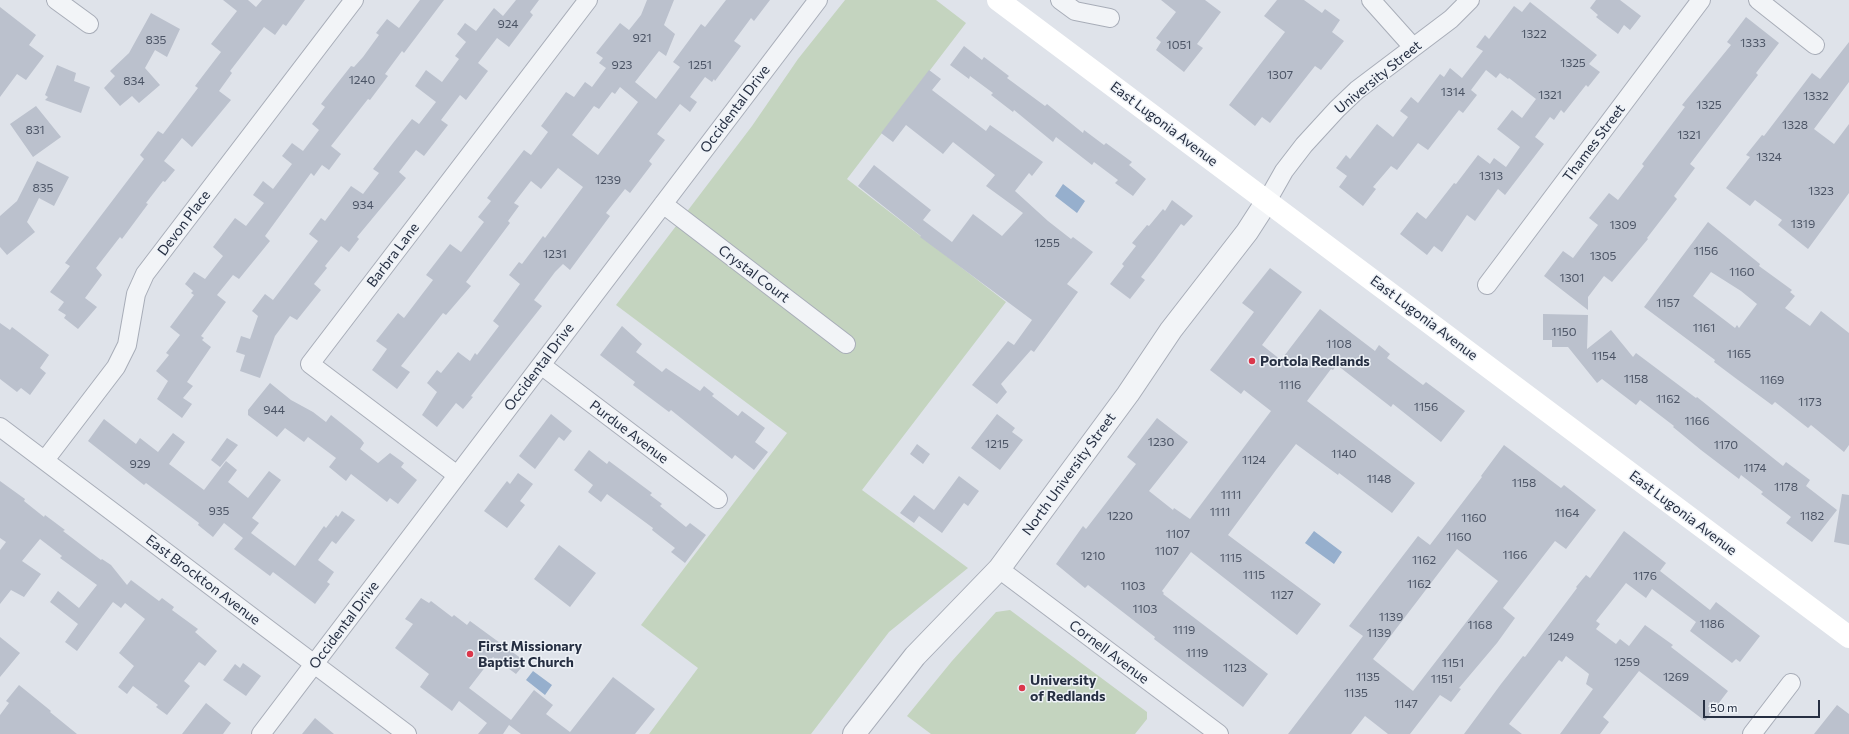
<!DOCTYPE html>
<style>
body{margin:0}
#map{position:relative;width:1849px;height:734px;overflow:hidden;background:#dfe3ea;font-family:Commissioner,sans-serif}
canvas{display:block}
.scale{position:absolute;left:1703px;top:700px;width:117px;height:18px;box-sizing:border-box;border:2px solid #262f42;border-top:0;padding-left:5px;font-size:12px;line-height:14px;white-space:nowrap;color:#262f42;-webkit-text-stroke:3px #eef2f7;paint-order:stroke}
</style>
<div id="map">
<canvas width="1849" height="734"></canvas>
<div class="scale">50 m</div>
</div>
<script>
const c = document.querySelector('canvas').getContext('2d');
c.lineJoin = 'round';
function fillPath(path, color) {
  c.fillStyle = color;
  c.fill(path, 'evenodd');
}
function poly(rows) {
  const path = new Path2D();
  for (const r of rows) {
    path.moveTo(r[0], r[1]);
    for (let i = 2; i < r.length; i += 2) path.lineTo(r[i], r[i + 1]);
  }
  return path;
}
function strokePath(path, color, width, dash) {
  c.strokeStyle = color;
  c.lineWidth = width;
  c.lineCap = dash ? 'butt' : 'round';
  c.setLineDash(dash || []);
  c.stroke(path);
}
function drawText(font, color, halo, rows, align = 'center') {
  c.font = font + ' Commissioner,sans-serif';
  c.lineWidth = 3;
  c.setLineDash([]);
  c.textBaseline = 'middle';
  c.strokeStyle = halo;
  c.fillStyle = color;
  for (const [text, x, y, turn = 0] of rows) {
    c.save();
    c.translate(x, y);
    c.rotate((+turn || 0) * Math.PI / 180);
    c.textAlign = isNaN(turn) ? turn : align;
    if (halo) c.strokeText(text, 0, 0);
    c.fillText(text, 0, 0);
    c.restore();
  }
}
const green = poly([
 [845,0,936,0,966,23,847,179,1006,302,862,490,968,568,889,632,811,734,649,734,698,668,641,625,787,433,616,305,752,126,798,59],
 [1010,610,1147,712,1147,719,1135,734,931,734,907,716,952,661,996,612]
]);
const water = poly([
 [1063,184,1085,201,1077,213,1055,196],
 [1314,531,1342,552,1334,564,1305,543],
 [533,671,552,685,545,695,526,680]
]);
const building = poly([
 [223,0,248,0,256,7,262,0,305,0,286,26,283,24,275,35,264,27,230,71,232,73,219,91,231,100,192,147,182,138,164,161,175,170,165,182,163,181,146,203,148,204,122,239,120,237,96,268,102,275,85,298,97,307,78,329,64,318,66,315,58,310,64,302,50,292,70,266,65,263,144,159,140,155,158,131,163,134,198,88,195,86,221,52,211,44,237,11],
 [420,0,444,0,404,53,402,51,385,74,388,76,370,100,368,99,331,146,341,154,329,170,322,165,314,176,311,173,265,236,270,241,239,279,233,275,217,295,226,302,201,336,204,338,202,340,211,347,187,382,193,386,183,398,192,404,182,418,157,399,168,381,156,371,169,355,166,353,180,335,170,327,194,295,191,293,193,291,185,284,194,272,205,279,223,256,213,247,235,218,246,226,264,203,253,195,263,181,273,189,292,164,282,156,292,143,303,151,319,130,312,124,325,107,321,104,351,66,354,67,363,57,379,35,376,33,387,19,399,28],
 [516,0,539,0,530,12,533,15,509,47,497,38,478,63,488,71,466,100,460,95,441,120,448,125,424,156,416,150,399,172,406,178,357,237,359,239,349,252,341,246,325,266,327,268,314,284,321,290,297,320,290,316,275,336,260,378,240,371,245,355,236,352,241,336,250,339,258,316,252,311,265,294,273,300,318,241,309,234,321,218,325,221,351,186,363,194,379,173,373,169,393,143,412,119,419,124,436,102,415,86,426,70,442,82,459,59,455,56,466,42,457,34,465,23,476,31,494,8,503,16],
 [647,0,674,0,664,25,675,34,666,56,659,51,635,82,656,99,680,67,673,62,701,24,705,27,726,0,770,0,754,21,751,18,734,41,741,46,715,81,714,79,712,82,705,77,690,97,697,102,690,112,680,104,657,134,665,140,649,161,652,164,630,193,625,189,606,213,610,216,570,270,563,264,555,272,534,300,542,306,471,396,473,397,463,409,456,403,437,427,422,415,437,392,427,383,437,370,441,373,458,352,470,361,475,353,477,355,499,326,493,321,520,284,509,275,519,262,522,264,543,236,545,238,583,187,558,168,541,189,531,181,514,203,519,206,508,221,510,223,466,282,471,286,446,315,443,313,401,366,410,372,397,389,372,370,387,349,376,341,398,313,404,318,423,293,433,280,426,275,450,244,461,252,484,222,478,217,491,201,487,198,524,150,531,155,548,132,541,126,566,92,574,97,585,82,592,87,606,68,599,63,603,58,596,53,620,23,629,30,641,15],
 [620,87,638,102,598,155,572,135,594,106,599,109,612,92,615,94],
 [1161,0,1205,0,1221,12,1197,44,1203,48,1184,72,1156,50,1161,42,1156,38,1176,12],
 [1277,0,1304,0,1322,13,1325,9,1340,20,1332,32,1344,41,1321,70,1315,66,1270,123,1262,117,1255,126,1229,105,1285,32,1264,16],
 [1596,0,1620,0,1641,16,1630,30,1624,25,1618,34,1596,17,1598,15,1590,8],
 [1530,2,1597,55,1589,64,1600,72,1588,87,1586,85,1564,113,1561,110,1554,120,1550,117,1535,137,1544,144,1505,195,1498,189,1475,221,1467,215,1442,252,1434,246,1427,255,1400,234,1417,212,1426,219,1454,183,1456,184,1478,155,1490,164,1494,158,1506,167,1520,147,1497,129,1512,110,1522,118,1536,99,1509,78,1508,79,1500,73,1496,78,1486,70,1471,90,1477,95,1463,113,1459,110,1428,150,1418,143,1397,170,1391,166,1373,187,1376,189,1363,206,1339,187,1347,176,1336,168,1346,155,1350,159,1377,124,1393,137,1408,117,1400,111,1411,97,1418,103,1440,74,1444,77,1450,68,1462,78,1483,51,1476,47,1485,35,1489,39,1514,6,1522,12],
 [0,7,36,35,29,45,44,56,26,80,17,74,0,97],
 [151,13,180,29,167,57,155,50,145,68,160,85,139,103,132,96,120,106,104,88,115,76,110,71,129,53],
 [1746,17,1779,43,1756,73,1758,75,1690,164,1695,168,1674,196,1677,199,1647,238,1648,239,1612,282,1604,276,1588,297,1588,310,1544,276,1563,251,1573,258,1598,225,1589,218,1609,193,1618,200,1644,166,1642,164,1685,107,1682,105,1731,45,1727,42],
 [1849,42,1849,82,1814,129,1834,144,1849,124,1849,193,1808,249,1778,225,1782,220,1755,200,1750,206,1726,188,1750,157,1746,155,1762,135,1764,136,1812,73,1820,79],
 [964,46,982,60,984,57,1009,76,1007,78,1045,106,1047,104,1083,133,1084,130,1104,145,1106,143,1132,162,1129,165,1146,179,1133,196,1115,183,1118,180,1094,162,1092,165,1056,137,1053,142,1014,110,1013,112,991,95,993,93,970,76,969,79,950,65],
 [57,65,76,73,74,81,90,87,81,113,45,100,48,97,45,95],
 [929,70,941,79,932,90,986,131,990,125,1043,162,1032,176,1029,173,1015,191,1048,221,1071,239,1073,237,1093,252,1067,284,1078,292,1034,352,1031,350,1001,384,1007,392,997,404,972,385,1008,341,1014,345,1032,320,920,237,921,236,858,186,874,165,931,210,923,220,952,242,973,214,1002,236,1023,213,986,186,995,175,953,142,943,154,906,125,893,142,881,133],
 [36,106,61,137,33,157,10,124],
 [37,161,69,177,54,206,39,198,27,222,35,232,7,255,0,247,0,216,17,201],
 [1172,200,1193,216,1184,226,1181,224,1155,259,1141,277,1145,280,1130,299,1110,284,1124,266,1122,264,1136,246,1132,243,1147,225,1149,226,1163,209,1165,211],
 [1708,222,1760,264,1759,266,1792,290,1790,292,1795,296,1785,308,1810,326,1821,311,1849,333,1849,445,1844,452,1811,425,1808,428,1775,402,1772,405,1738,380,1714,362,1715,360,1644,307],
 [1711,272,1741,291,1757,304,1739,328,1737,325,1735,328,1693,296],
 [1270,268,1302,292,1262,345,1281,360,1320,309,1375,351,1379,345,1390,354,1387,358,1423,385,1426,382,1465,411,1441,442,1393,404,1391,407,1337,365,1333,370,1331,369,1307,401,1415,483,1392,513,1339,473,1338,475,1296,444,1276,470,1228,535,1321,604,1297,635,1191,552,1162,591,1164,593,1163,594,1268,674,1243,707,1154,639,1155,637,1088,585,1085,588,1056,564,1083,526,1086,529,1136,464,1127,457,1157,418,1188,442,1149,491,1173,510,1174,508,1190,519,1271,411,1244,390,1241,394,1210,370,1254,312,1242,303],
 [1543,314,1588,315,1587,349,1611,330,1633,357,1636,353,1696,398,1697,397,1783,466,1786,462,1810,480,1806,486,1837,510,1812,542,1786,523,1791,517,1761,494,1763,492,1741,475,1739,479,1701,450,1673,427,1674,426,1640,400,1636,405,1602,379,1597,383,1568,347,1552,347,1552,340,1543,340],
 [0,323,10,330,12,327,49,355,40,368,46,373,30,395,21,388,17,392,0,379],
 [622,326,642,344,636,352,662,372,666,368,700,391,704,386,714,394,712,396,738,416,742,411,765,428,755,442,768,452,754,470,735,455,732,459,671,410,669,412,633,385,635,382,600,355],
 [270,383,291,400,313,412,326,422,331,415,361,439,364,443,360,449,378,463,390,453,404,463,401,467,417,480,398,504,390,498,387,502,351,474,346,481,329,467,336,458,308,437,304,442,285,428,277,437,248,415,248,410],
 [551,414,572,431,564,441,559,437,535,469,519,456],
 [997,414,1015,428,1012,432,1023,440,1000,470,971,448],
 [104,419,136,444,140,438,158,452,173,433,185,442,169,464,204,490,226,461,237,470,228,482,248,498,269,471,281,480,252,518,259,523,251,533,295,566,324,526,326,528,336,515,338,517,342,511,355,520,336,544,332,541,318,560,334,572,327,582,330,584,315,604,273,572,270,576,234,549,243,538,224,523,213,537,198,525,199,523,146,483,144,485,88,441],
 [227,438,238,445,220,467,211,460],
 [917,444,930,454,923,464,910,454],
 [1504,445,1561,488,1564,485,1596,510,1566,549,1555,541,1503,608,1515,618,1497,643,1459,688,1461,689,1451,702,1440,695,1410,734,1388,734,1365,716,1351,734,1288,734,1363,636,1349,626,1418,536,1430,545,1482,477,1481,476],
 [1457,549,1498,581,1413,691,1373,659],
 [589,450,607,464,609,461,652,493,650,495,662,504,660,506,686,527,690,523,706,535,685,563,671,552,675,548,652,530,653,528,607,494,601,502,588,492,593,485,574,470],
 [518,473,533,484,520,501,525,505,507,528,484,511,507,481,510,484],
 [959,476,979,491,968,506,964,503,942,533,919,516,914,523,900,513,914,495,934,510],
 [0,481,25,499,24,501,44,517,45,515,65,530,63,531,101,560,102,559,111,565,127,585,131,580,159,601,162,598,174,607,172,610,198,629,195,632,217,651,205,666,199,662,184,681,190,686,167,715,156,707,158,705,133,686,127,694,118,687,134,666,119,653,145,619,125,603,121,608,113,602,77,651,65,642,78,624,50,602,58,591,79,608,97,585,60,558,62,556,40,539,22,561,41,574,24,597,11,590,0,604,0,550,6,542,0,538],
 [1842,494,1849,495,1849,545,1834,542],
 [1624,531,1666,563,1660,571,1710,610,1716,602,1760,636,1740,662,1736,659,1732,663,1690,631,1696,622,1652,589,1646,598,1626,583,1596,621,1600,624,1596,629,1616,644,1620,639,1629,646,1645,625,1673,645,1671,647,1728,691,1705,721,1639,671,1603,717,1609,722,1600,734,1560,734,1593,689,1586,684,1589,674,1566,656,1562,662,1559,660,1509,724,1522,734,1464,734,1501,684,1523,656,1525,657,1577,588,1576,587,1586,575,1590,578],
 [559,545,596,573,570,607,534,579],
 [421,598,429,603,431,601,452,617,454,615,467,625,470,621,526,662,516,674,493,657,469,688,511,720,534,690,553,705,546,714,570,732,613,677,655,709,635,734,521,734,509,725,503,734,478,734,487,723,459,701,452,711,420,687,429,674,395,648,413,624,405,619],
 [0,637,20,653,0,677],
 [243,663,261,676,246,696,223,680,235,664,240,668],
 [19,685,51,711,50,712,77,734,0,734,0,715,9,703,6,701],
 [206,703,231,723,223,734,182,734],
 [1837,705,1849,714,1849,734,1814,734],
 [315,718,334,734,302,734]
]);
const minor = poly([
 [56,0,89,24],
 [1060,0,1075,11,1110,18],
 [1371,0,1413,47],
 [1758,0,1815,45],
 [1267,201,1284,171,1304,145,1337,109,1357,90,1451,19,1470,0],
 [663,204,846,344],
 [1487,285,1701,0],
 [541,365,718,499],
 [0,427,407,734],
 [45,460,116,367,127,345,136,294,145,274,354,0],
 [457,475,310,364,588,0],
 [999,569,1219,734],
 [261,734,818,0],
 [1752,734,1791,683]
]);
const tertiary = poly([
 [854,734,915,656,999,569,1128,394,1171,330,1247,232,1267,201]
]);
const secondary = poly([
 [998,0,1849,637]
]);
const markers = [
 [1252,361,4,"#db374b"],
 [470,654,4,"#db374b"],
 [1022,688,4,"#db374b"]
];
const numberNames = [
 ["924",508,24],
 ["1322",1534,34],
 ["921",642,38],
 ["835",156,40],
 ["1333",1753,43],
 ["1051",1179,45],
 ["1325",1573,63],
 ["923",622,65],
 ["1251",700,65],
 ["1307",1280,75],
 ["1240",362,80],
 ["834",134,81],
 ["1314",1453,92],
 ["1321",1550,95],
 ["1332",1816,96],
 ["1325",1709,105],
 ["1328",1795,125],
 ["831",35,130],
 ["1321",1689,135],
 ["1324",1769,157],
 ["1313",1491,176],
 ["1239",608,180],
 ["835",43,188],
 ["1323",1821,191],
 ["934",363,205],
 ["1319",1803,224],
 ["1309",1623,225],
 ["1255",1047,243],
 ["1156",1706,251],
 ["1231",555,254],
 ["1305",1603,256],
 ["1160",1742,272],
 ["1301",1572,278],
 ["1157",1668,303],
 ["1161",1704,328],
 ["1150",1564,332],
 ["1108",1339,344],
 ["1165",1739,354],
 ["1154",1604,356],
 ["1158",1636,379],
 ["1169",1772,380],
 ["1116",1290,385],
 ["1162",1668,399],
 ["1173",1810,402],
 ["1156",1426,407],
 ["944",274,410],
 ["1166",1697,421],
 ["1230",1161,442],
 ["1215",997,444],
 ["1170",1726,445],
 ["1140",1344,454],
 ["1124",1254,460],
 ["929",140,464],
 ["1174",1755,468],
 ["1148",1379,479],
 ["1158",1524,483],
 ["1178",1786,487],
 ["1111",1231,495],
 ["935",219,511],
 ["1111",1220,512],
 ["1164",1567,513],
 ["1220",1120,516],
 ["1182",1812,516],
 ["1160",1474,518],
 ["1107",1178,534],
 ["1160",1459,537],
 ["1107",1167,551],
 ["1166",1515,555],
 ["1210",1093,556],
 ["1115",1231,558],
 ["1162",1424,560],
 ["1115",1254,575],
 ["1176",1645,576],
 ["1162",1419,584],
 ["1103",1133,586],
 ["1127",1282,595],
 ["1103",1145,609],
 ["1139",1391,617],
 ["1186",1712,624],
 ["1168",1480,625],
 ["1119",1184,630],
 ["1139",1379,633],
 ["1249",1561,637],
 ["1119",1197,653],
 ["1259",1627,662],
 ["1151",1453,663],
 ["1123",1235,668],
 ["1135",1368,677],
 ["1269",1676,677],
 ["1151",1442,679],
 ["1135",1356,693],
 ["1147",1406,704]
];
const streetNames = [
 ["University Street",1378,77,-39],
 ["Occidental Drive",735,109,-53],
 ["East Lugonia Avenue",1164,124,37],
 ["Thames Street",1594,143,-53],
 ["Devon Place",184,223,-53],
 ["Barbra Lane",393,255,-53],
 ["Crystal Court",754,274,37],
 ["East Lugonia Avenue",1424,318,37],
 ["Occidental Drive",539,367,-53],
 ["Purdue Avenue",629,432,37],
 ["North University Street",1069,474,-54],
 ["East Lugonia Avenue",1683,513,37],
 ["East Brockton Avenue",203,580,37],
 ["Occidental Drive",344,625,-53],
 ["Cornell Avenue",1109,652,37]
];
const poiNames = [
 ["Portola Redlands",1260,361],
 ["First Missionary",478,646],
 ["Baptist Church",478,662],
 ["University",1030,680],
 ["of Redlands",1030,696]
];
fillPath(green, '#c4d4bf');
fillPath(water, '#96afcd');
fillPath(building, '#bbc1cd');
strokePath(minor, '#a8adb8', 20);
strokePath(tertiary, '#a8adb8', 24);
strokePath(minor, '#f2f4f7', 18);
strokePath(tertiary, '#f2f4f7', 22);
strokePath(secondary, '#fff', 22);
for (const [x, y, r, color] of markers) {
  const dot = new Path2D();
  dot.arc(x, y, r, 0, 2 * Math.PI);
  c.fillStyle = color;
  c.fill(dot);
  strokePath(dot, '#eef2f7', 1.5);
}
drawText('12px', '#4b5465', null, numberNames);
drawText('14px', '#262f42', '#eef2f7', streetNames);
drawText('bold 14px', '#262f42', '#eef2f7', poiNames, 'left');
</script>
